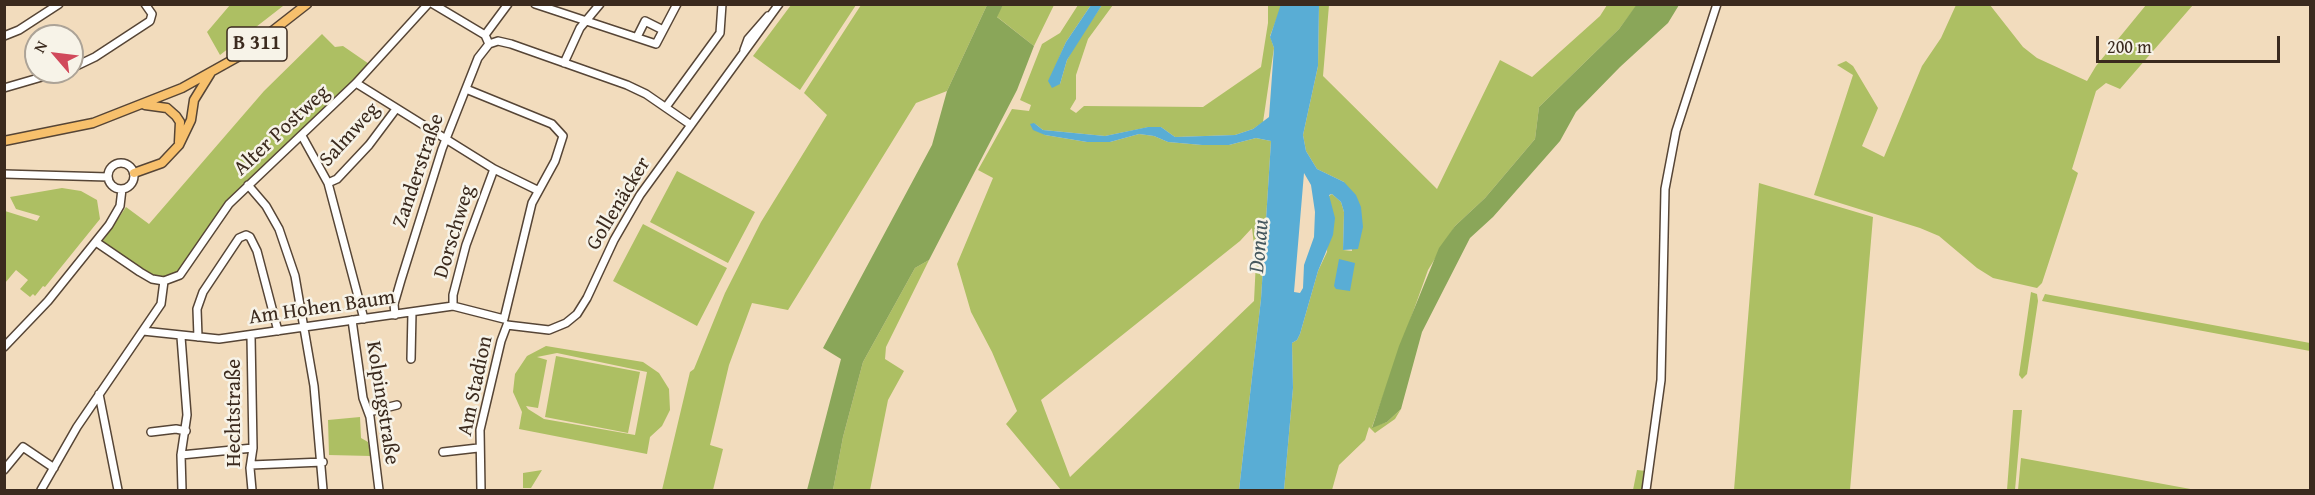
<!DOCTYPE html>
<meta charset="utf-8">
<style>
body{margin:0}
#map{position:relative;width:2315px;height:495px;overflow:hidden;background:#f2dcbd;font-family:"Gentium Book Plus",serif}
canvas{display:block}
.frame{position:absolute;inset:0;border:6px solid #3b2a1e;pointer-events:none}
.north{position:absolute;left:24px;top:24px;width:60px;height:60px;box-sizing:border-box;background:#f7f3e8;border:2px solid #aca397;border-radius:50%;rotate:298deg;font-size:16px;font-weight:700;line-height:24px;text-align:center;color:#3b2a1e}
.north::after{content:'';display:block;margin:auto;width:21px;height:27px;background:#d1495b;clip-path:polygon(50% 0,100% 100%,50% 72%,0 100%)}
.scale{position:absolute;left:2096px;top:36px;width:184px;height:27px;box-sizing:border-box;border:3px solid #3b2a1e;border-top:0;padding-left:8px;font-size:18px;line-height:21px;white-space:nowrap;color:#3b2a1e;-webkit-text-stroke:4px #f7f3e8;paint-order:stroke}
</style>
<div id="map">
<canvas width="2315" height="495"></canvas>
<div class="frame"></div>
<div class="north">N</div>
<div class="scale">200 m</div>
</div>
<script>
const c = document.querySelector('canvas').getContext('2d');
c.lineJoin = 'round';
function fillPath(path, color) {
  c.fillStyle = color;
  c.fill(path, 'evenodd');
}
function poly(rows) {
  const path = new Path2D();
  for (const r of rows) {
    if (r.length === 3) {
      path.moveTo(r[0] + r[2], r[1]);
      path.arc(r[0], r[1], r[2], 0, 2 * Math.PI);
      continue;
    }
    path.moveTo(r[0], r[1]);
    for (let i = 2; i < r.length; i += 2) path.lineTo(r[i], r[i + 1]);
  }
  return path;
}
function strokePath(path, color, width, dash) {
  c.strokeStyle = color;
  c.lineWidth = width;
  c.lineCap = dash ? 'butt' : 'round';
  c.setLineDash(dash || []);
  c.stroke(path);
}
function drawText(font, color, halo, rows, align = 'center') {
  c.font = font + ' "Gentium Book Plus",serif';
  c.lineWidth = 5;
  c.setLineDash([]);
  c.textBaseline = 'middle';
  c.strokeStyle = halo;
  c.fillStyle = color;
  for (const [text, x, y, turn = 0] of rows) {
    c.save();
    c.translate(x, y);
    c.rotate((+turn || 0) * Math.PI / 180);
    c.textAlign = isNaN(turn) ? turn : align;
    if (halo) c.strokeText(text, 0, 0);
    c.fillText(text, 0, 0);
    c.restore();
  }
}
const green = poly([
 [230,5,230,4,291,5,283,6,220,55,207,32],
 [791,5,856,5,800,90,753,56],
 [861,5,987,5,947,91,916,103,788,310,752,303,729,365,710,445,723,449,713,490,662,490,690,372,694,369,725,293,761,222,827,115,804,93],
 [1003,5,1054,5,1034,46,996,16],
 [1078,5,1091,5,1066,42,1049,81,1060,84,1067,60,1078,40,1102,5,1113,5,1088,39,1076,75,1076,99,1070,109,1076,113,1084,106,1203,107,1261,67,1268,23,1268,5,1282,5,1270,36,1274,48,1263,122,1253,129,1235,135,1175,137,1161,127,1149,127,1105,136,1043,130,1034,123,1045,135,1087,142,1110,142,1139,134,1154,136,1168,142,1202,145,1229,145,1256,138,1271,141,1261,299,1239,490,1061,490,1006,424,1017,411,992,352,971,312,957,264,993,178,978,170,1012,109,1029,111,1031,105,1020,100,1042,44,1060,33],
 [1252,228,1256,261,1254,301,1070,477,1041,400,1240,241],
 [1319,5,1329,5,1323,76,1437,189,1500,60,1532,77,1600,16,1607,5,1637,5,1619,29,1539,107,1535,139,1485,198,1455,226,1428,270,1372,427,1387,422,1401,409,1395,419,1375,433,1369,427,1365,440,1339,465,1332,490,1284,490,1293,388,1292,343,1297,340,1300,334,1318,271,1327,252,1329,196,1332,194,1341,202,1344,212,1343,250,1352,251,1344,182,1317,169,1306,151,1303,135,1318,66],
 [1956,5,1990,5,2023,47,2037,58,2087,81,2096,66,2146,5,2193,5,2120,89,2106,83,2096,91,2072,169,2078,173,2042,283,2037,288,1993,278,1977,268,1939,236,1920,228,1814,195,1853,75,1837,65,1846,61,1853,66,1878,108,1862,146,1884,157,1922,66,1941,38],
 [322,34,335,47,343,46,372,66,248,185,174,279,152,279,100,245,126,207,149,224,264,91],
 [677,171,755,212,728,263,650,222],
 [1759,183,1873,217,1850,490,1734,490],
 [62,188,81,191,97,200,100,219,45,287,43,286,35,296,33,294,30,297,20,289,28,280,16,270,5,283,5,211,37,221,40,216,16,209,10,197],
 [643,224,727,268,697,326,613,281],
 [929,260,886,347,885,359,904,371,888,400,870,490,833,490,843,437,863,362,915,268],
 [2031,292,2037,294,2038,301,2027,374,2022,379,2019,375],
 [2045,294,2310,343,2310,351,2042,301],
 [546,346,643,362,659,373,669,389,670,410,662,426,650,437,647,454,519,429,522,412,513,392,515,374,527,356],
 [557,353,647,372,635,435,544,419,528,409,526,406,538,408,547,360,537,357],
 [556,356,640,372,628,433,545,417],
 [2013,410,2022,410,2015,490,2007,490],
 [360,417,361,438,368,442,371,456,329,455,328,420],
 [2021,458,2196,490,2018,490],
 [542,470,531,488,523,488,523,473],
 [1637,470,1646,471,1643,490,1633,490]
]);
const forest = poly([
 [1637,4,1679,5,1668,23,1620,67,1576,112,1560,141,1493,217,1470,238,1422,332,1401,409,1387,422,1372,428,1399,346,1439,248,1455,226,1485,198,1535,139,1539,107,1619,29],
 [987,5,1003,5,997,17,1034,46,1017,90,929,260,915,268,863,362,843,437,833,490,807,490,841,359,823,348,932,145,947,91]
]);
const water = poly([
 [1281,4,1319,5,1318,66,1303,135,1306,151,1317,169,1344,182,1356,195,1361,207,1363,227,1358,249,1343,250,1344,212,1341,202,1332,194,1329,195,1335,218,1333,235,1318,271,1300,334,1297,340,1292,343,1293,388,1284,490,1239,490,1261,299,1271,141,1256,138,1229,145,1202,145,1168,142,1154,136,1139,134,1110,142,1087,142,1045,135,1033,130,1030,124,1034,123,1043,130,1105,136,1148,127,1161,127,1175,137,1235,135,1253,129,1269,117,1274,48,1270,37],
 [1304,173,1311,185,1315,212,1314,237,1304,265,1303,288,1300,293,1294,292],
 [1091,5,1102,5,1067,60,1060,84,1052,88,1048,81,1066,42],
 [1339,259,1355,263,1350,291,1336,289,1334,286]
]);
const minor = poly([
 [433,4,485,35,489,44],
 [535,4,656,44,677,4],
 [485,35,508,4],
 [4,36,19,30,59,4],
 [637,37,645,21,663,30],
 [744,50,748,39,768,16],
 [564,63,580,28,600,4],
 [72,68,95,57,150,21,152,14,145,4],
 [356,83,494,169,537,190],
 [4,88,59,72],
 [466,89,552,124,563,136,555,161,532,203,504,319],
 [666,107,720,33,722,4],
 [302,136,328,183,364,319],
 [121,176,13],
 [4,174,108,177],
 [328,183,337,179,369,145,396,109],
 [248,185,266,206,279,229,295,276,314,386,323,490],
 [96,242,140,272,152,279,164,281],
 [453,306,453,295,466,245,494,169],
 [395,315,394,304,401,280,442,149,478,58,489,44,498,41,511,44,627,85,646,94,691,125],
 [352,320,363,398,370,417,379,490],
 [507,325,549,330,566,323,577,314,587,298,614,240,640,195,779,4],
 [143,331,219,339,453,306,504,319],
 [251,336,253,448,250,468,252,490],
 [181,337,187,415,181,455,182,490],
 [198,337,197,309,203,292,239,238,246,235,250,237,257,251,278,331],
 [4,347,48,301,109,225,120,206,122,189],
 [411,359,412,312],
 [99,394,118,490],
 [369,412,397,405],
 [151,432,176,429,186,431],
 [443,452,478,448],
 [181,455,253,448],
 [251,465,323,462],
 [4,470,23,447,54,468],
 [41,490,77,427,161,304,164,281,180,275,229,204,356,83,428,4],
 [481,490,480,430,501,341,507,325],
 [1646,490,1661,380,1665,189,1676,131,1717,4]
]);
const major = poly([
 [145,105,167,108,176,116,180,122,179,142],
 [4,141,93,123,182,88,243,54,307,4],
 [134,173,162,163,179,145,191,120,194,100,210,74]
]);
const shields = [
 [257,44,60]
];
const shieldNames = [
 ["B 311",257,44]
];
const streetNames = [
 ["Alter Postweg",282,131,-43],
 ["Salmweg",350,135,-48],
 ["Zanderstraße",419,171,-71],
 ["Gollenäcker",619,204,-59],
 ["Dorschweg",455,232,-73],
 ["Am Hohen Baum",322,308,-8],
 ["Am Stadion",476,386,-78],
 ["Kolpingstraße",382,403,81],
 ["Hechtstraße",235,413,-90]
];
const waterNames = [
 ["Donau",1260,246,-85]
];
fillPath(green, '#adbf63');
fillPath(forest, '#8aa659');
fillPath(water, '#59add5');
strokePath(minor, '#564536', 10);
strokePath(major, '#564536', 11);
strokePath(minor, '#fff', 7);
strokePath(major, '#f7c06c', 8);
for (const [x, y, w] of shields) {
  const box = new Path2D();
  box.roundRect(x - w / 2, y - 17, w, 34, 4.5);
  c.fillStyle = '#f7f3e8';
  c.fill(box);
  strokePath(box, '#3b2a1e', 1.5);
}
drawText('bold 20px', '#3b2a1e', null, shieldNames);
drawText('21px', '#3b2a1e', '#f7f3e8', streetNames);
drawText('italic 22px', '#46585e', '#f7f3e8', waterNames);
</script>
